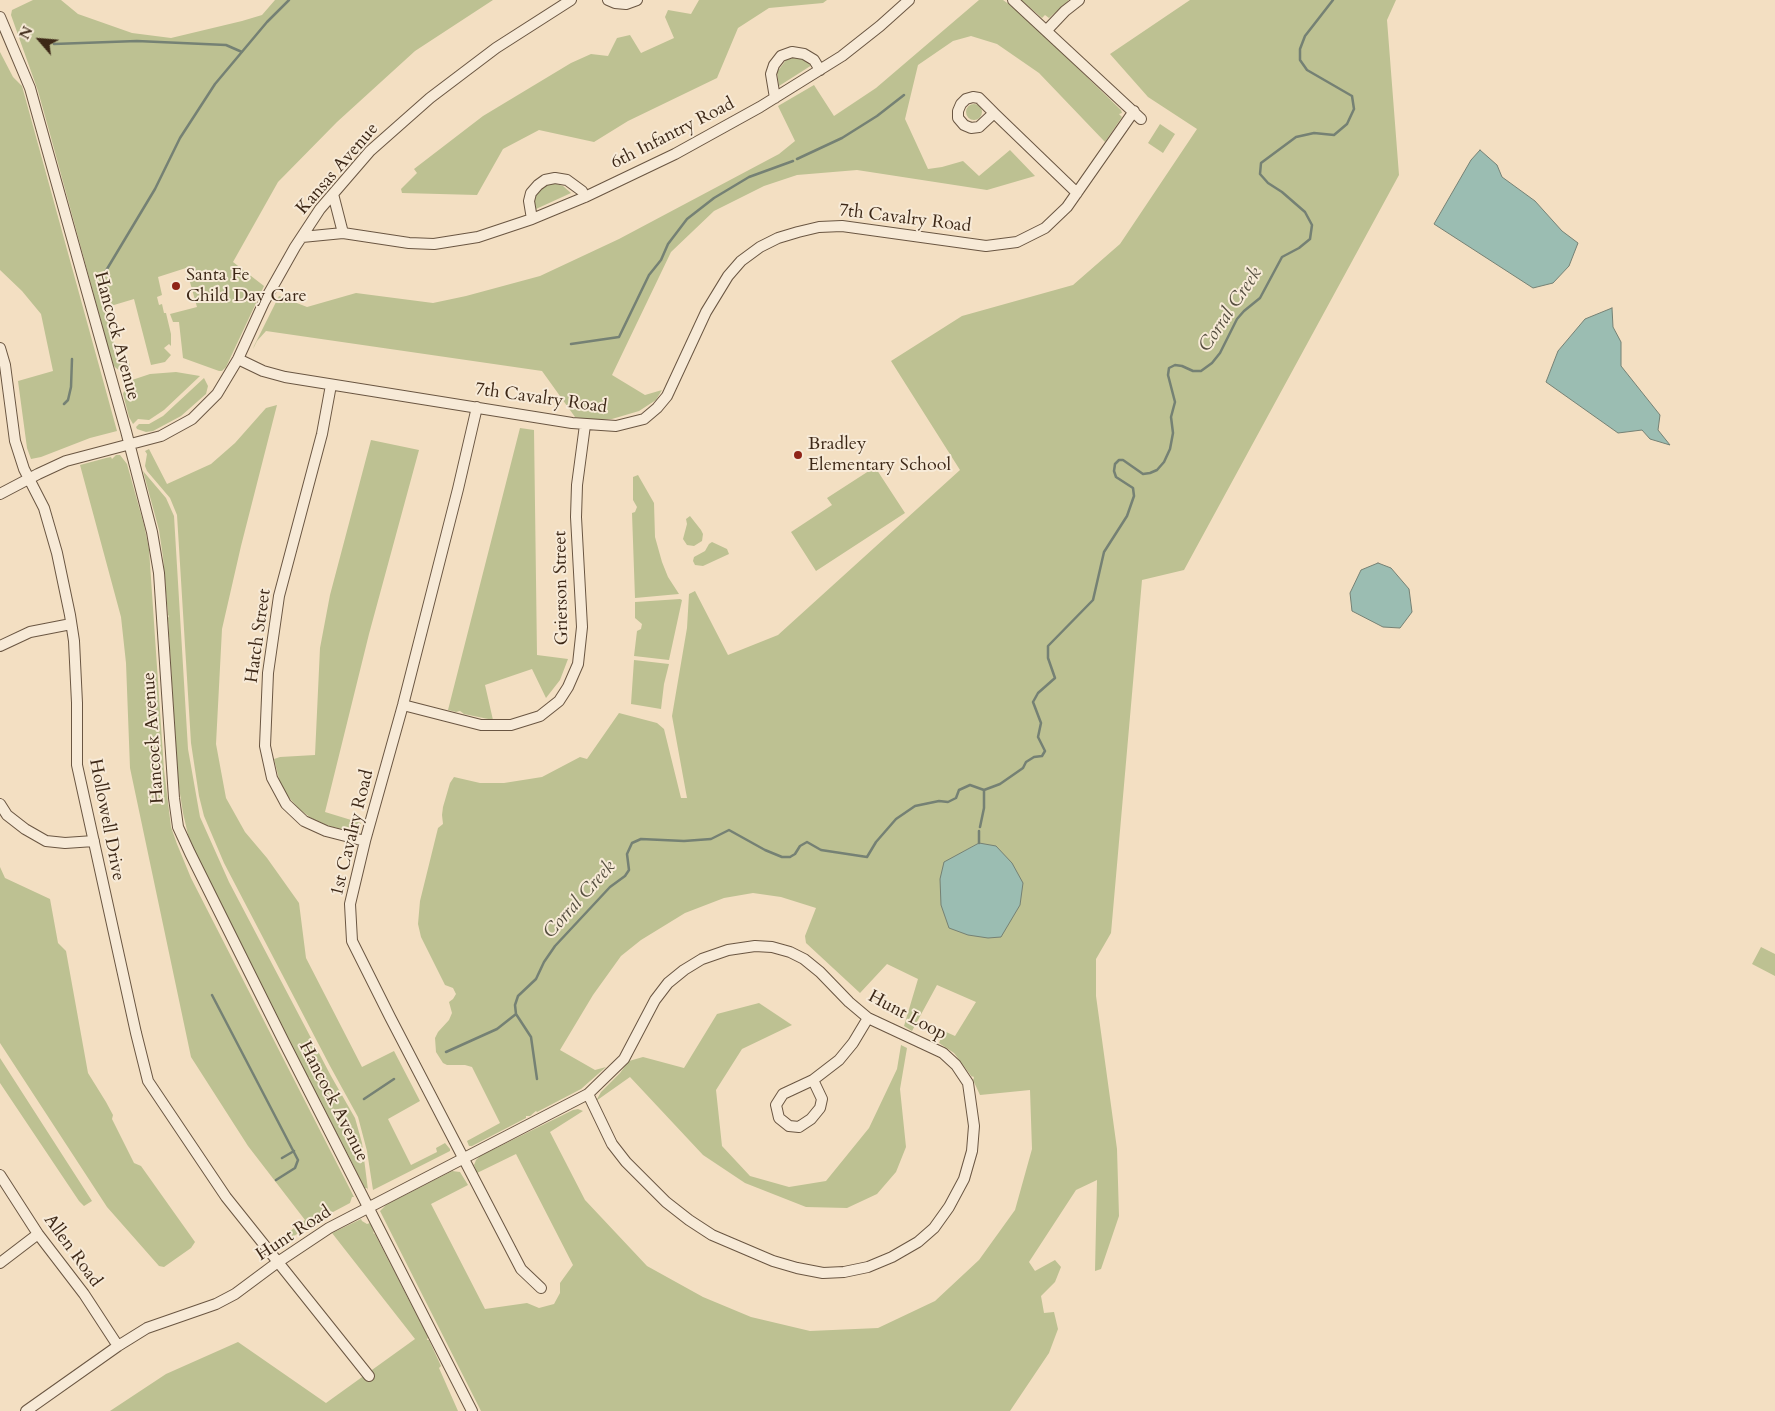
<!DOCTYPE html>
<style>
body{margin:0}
#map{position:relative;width:1775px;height:1411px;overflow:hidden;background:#f3dfc2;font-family:Cardo,serif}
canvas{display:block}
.north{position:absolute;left:15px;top:15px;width:50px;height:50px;-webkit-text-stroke:4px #f7ead7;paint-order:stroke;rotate:297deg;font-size:14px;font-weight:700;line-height:20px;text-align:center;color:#3d2817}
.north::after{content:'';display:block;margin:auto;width:18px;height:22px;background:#3d2817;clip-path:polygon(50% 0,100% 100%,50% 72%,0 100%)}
</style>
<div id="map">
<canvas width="1775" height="1411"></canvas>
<div class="north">N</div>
</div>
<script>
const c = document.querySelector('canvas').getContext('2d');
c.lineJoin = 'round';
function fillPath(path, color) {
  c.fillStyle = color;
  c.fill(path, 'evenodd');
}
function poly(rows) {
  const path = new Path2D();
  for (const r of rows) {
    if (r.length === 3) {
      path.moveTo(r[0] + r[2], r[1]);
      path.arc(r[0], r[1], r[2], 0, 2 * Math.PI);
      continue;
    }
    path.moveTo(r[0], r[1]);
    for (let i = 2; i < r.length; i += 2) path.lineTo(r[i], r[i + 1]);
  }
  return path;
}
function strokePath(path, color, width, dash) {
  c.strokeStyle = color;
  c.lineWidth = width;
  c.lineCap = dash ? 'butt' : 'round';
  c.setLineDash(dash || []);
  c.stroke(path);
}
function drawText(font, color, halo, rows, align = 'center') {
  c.font = font + ' Cardo,serif';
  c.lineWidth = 4;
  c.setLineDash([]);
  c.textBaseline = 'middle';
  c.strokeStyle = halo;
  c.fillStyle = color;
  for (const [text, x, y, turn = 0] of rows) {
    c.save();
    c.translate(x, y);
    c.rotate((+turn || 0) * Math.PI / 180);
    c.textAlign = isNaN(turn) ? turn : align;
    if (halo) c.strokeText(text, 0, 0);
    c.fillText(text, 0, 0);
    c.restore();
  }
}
const green = poly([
 [33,0,61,0,78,14,132,33,171,38,242,21,262,15,275,0,493,0,415,51,337,122,278,182,233,262,264,286,226,367,222,371,219,371,183,358,179,322,173,322,170,314,197,307,186,268,158,277,162,295,157,297,159,305,162,304,164,313,166,313,171,334,171,346,169,344,164,348,171,355,165,362,151,365,134,299,104,308,120,364,129,362,130,368,126,371,120,371,116,368,113,365,50,134,38,91,11,15,12,10],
 [699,0,827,0,823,3,769,8,738,28,717,78,628,121,594,142,539,130,503,149,477,195,402,193,401,189,417,173,414,169,483,116,571,63,591,54,608,56,617,38,630,35,641,53,674,38,665,17,668,10,691,14],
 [979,0,1003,0,1010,5,1033,25,1121,110,1122,113,1119,114,1122,117,1105,142,1039,73,997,44,971,36,953,41,918,65,905,119,928,169,942,167,963,161,979,176,1010,150,1035,176,987,190,857,170,797,175,764,186,714,211,671,252,612,375,645,395,662,390,656,400,639,411,612,419,592,420,575,417,542,371,266,331,257,341,253,349,254,346,279,296,307,307,356,293,433,303,466,296,540,276,619,239,779,154,795,141,778,106,814,85,834,116,876,88],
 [1021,0,1068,0,1068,1,1049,18,1045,15,1042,18],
 [1190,0,1396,0,1387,20,1399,175,1184,570,1142,580,1111,933,1096,959,1096,996,1117,1149,1119,1216,1101,1269,1095,1271,1097,1180,1076,1190,1029,1262,1035,1271,1055,1260,1061,1267,1055,1282,1041,1296,1044,1313,1054,1312,1058,1329,1049,1353,1010,1411,481,1411,380,1211,386,1205,452,1171,460,1172,468,1185,431,1204,485,1309,527,1303,539,1308,554,1304,560,1293,560,1283,573,1265,516,1154,477,1173,474,1165,476,1160,480,1156,573,1110,578,1109,583,1111,550,1132,585,1200,647,1266,703,1297,751,1317,810,1331,878,1328,935,1301,979,1260,1015,1210,1032,1149,1030,1090,980,1095,973,1080,974,1078,973,1076,972,1077,954,1053,939,1043,944,1031,955,1036,976,1002,937,985,912,1031,904,1026,918,979,887,964,860,993,806,943,805,936,816,908,781,897,753,893,724,898,685,913,641,940,621,956,593,995,560,1050,595,1070,606,1067,581,1089,537,1112,536,1111,530,1116,526,1116,526,1118,472,1146,469,1146,467,1141,500,1123,472,1067,465,1065,447,1065,443,1063,436,1052,435,1038,438,1032,449,1020,452,1013,449,1002,453,999,456,994,453,988,445,985,421,937,418,924,420,901,438,828,443,824,442,815,443,807,450,783,454,777,480,783,504,783,542,777,580,757,587,759,619,713,657,723,664,729,681,798,687,798,672,716,687,628,689,594,695,591,728,655,778,635,960,470,891,361,962,316,1073,285,1120,244,1197,129,1148,97,1110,54],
 [979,843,940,879,963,852],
 [0,52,13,77,22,86,117,431,90,438,41,457,31,459,27,448,18,381,53,371,41,314,22,291,0,270],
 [794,57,802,57,812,65,779,86,777,72,786,60],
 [974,112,8],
 [1160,124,1175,134,1163,153,1148,143],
 [553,183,563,186,571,193,536,209,534,199,538,192,545,185],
 [176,372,200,376,164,410,149,420,138,419,133,424,129,417,123,394,126,386,132,383,132,380,150,374],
 [204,378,208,386,206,394,181,416,153,431,146,432,137,429,136,427,139,424,149,424,163,416],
 [277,405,241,546,222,629,216,744,226,798,245,832,267,858,299,903,306,958,362,1067,394,1051,420,1101,388,1119,411,1165,437,1152,436,1148,445,1143,450,1149,450,1151,373,1190,367,1151,358,1117,330,1066,224,863,204,816,199,796,191,743,177,515,170,498,147,471,145,466,147,454,145,451,149,449,167,484,211,464,235,443,266,408],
 [520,428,534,430,537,655,568,659,560,680,546,698,532,669,485,685,493,720,464,714,460,711,456,712,448,710],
 [371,440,419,450,369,634,325,812,361,823,360,830,351,831,329,826,311,818,299,809,286,794,280,783,274,759,280,757,315,755,320,648,330,595],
 [116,455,120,455,127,464,144,525,149,549,164,770,171,827,177,844,191,878,354,1197,352,1197,350,1203,318,1220,288,1240,281,1239,280,1244,275,1242,305,1220,248,1146,191,1057,130,768,126,663,121,617,80,465,106,458,111,457,112,459],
 [875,467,905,513,816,571,791,532,832,505,827,498],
 [143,471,166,498,174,516,188,749,200,817,229,882,331,1076,355,1118,362,1143,368,1190,367,1188,365,1188,309,1079,310,1078,308,1077,263,989,263,986,262,987,194,852,195,851,193,850,189,839,183,813,178,781,168,618,169,616,168,615,163,557,159,530],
 [638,475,654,503,655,537,662,562,668,577,679,594,635,598,632,513,635,512,637,507,633,500,633,477],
 [690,516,701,530,703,534,702,541,694,546,687,545,683,539,687,524,686,519],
 [712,542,727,549,729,554,703,566,695,565,693,561,694,557,705,551,709,544],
 [680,599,682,600,669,660,634,656,637,631,641,629,642,624,635,618,635,602],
 [634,660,669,664,664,684,661,709,631,704],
 [0,867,5,878,50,899,58,943,66,951,88,1073,106,1102,113,1115,112,1119,134,1163,141,1166,195,1242,191,1248,164,1267,159,1266,107,1207,0,1043],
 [1761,947,1775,954,1775,976,1752,964],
 [759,1003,792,1025,742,1049,716,1090,722,1146,750,1176,789,1187,826,1181,869,1128,897,1069,901,1045,907,1048,900,1089,906,1147,896,1172,877,1194,847,1208,806,1207,745,1183,703,1155,630,1077,596,1101,601,1092,620,1073,629,1061,643,1057,684,1068,717,1014],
 [0,1058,92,1201,84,1206,79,1201,0,1083],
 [361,1219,362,1221,367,1224,370,1223,374,1232,373,1233,375,1234,428,1337,427,1340,429,1340,441,1366,439,1368,458,1411,110,1411,166,1374,238,1342,326,1403,415,1339,332,1233]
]);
const water = poly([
 [1480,150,1497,165,1502,177,1535,201,1562,231,1578,243,1569,266,1553,283,1533,288,1434,224,1471,160,1480,150],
 [1612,308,1613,327,1621,342,1621,366,1660,415,1658,430,1670,445,1650,439,1642,430,1618,433,1546,382,1558,351,1585,319,1612,308],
 [1378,563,1391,568,1409,589,1412,612,1400,628,1383,627,1352,611,1350,593,1361,570,1378,563],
 [979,843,996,846,1012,863,1023,883,1020,905,1001,937,988,938,968,935,949,928,941,905,940,879,944,862,979,843]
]);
const stream = poly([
 [54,44,137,41,226,45,242,52],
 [797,159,842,138,877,116,904,95],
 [104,274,155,189,180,138,215,84,267,22,289,0],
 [571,344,619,337,649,275,661,260,668,244,687,219,714,198,749,177,793,161],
 [64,404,68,400,71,387,72,359],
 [980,827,984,808,984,790],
 [979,843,979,831],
 [212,995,298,1160,295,1168,276,1180],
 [516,1014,531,1037,537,1079],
 [446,1052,497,1029,516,1014,515,1005,518,996,536,979,544,962,555,946,610,887,625,876,629,870,627,854,632,843,641,839,684,841,711,839,729,830,765,850,782,857,790,857,795,854,800,846,807,842,821,850,867,857,876,842,896,819,915,806,939,801,948,802,956,798,959,790,970,785,984,790,1000,784,1023,768,1026,762,1034,757,1042,756,1045,751,1038,737,1041,723,1033,702,1038,693,1055,678,1048,658,1048,646,1093,600,1104,552,1127,516,1134,496,1133,488,1116,477,1114,471,1115,464,1119,460,1123,460,1143,474,1150,473,1157,470,1164,462,1170,449,1173,433,1171,417,1175,402,1168,375,1169,368,1175,365,1182,366,1193,371,1201,371,1212,363,1220,353,1237,319,1244,311,1260,298,1282,257,1299,248,1310,239,1312,225,1305,212,1282,192,1268,183,1260,174,1261,163,1296,137,1314,133,1334,135,1347,124,1354,109,1352,96,1307,70,1300,60,1300,49,1305,36,1333,0],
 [364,1099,394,1079],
 [282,1158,294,1151]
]);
const minor = poly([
 [608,0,615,3,626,4,637,0],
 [1013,0,1141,119],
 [0,17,30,88,126,431,152,532,159,573,174,798,178,827,190,853,284,1042,472,1411],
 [1047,30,1065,11,1079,0],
 [973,97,979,98,994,113,979,127,971,128,964,125,958,118,958,111,961,104,966,99,973,97],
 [775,98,771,74,774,65,781,56,792,52,804,54,814,60,820,70],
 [994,113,1077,193],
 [333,194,343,233],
 [532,219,529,201,531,193,538,185,545,180,555,178,567,180,582,191,585,197],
 [302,237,343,233,409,243,434,244,478,237,532,219,585,197,675,154,760,107,842,56,880,26,909,0],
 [0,348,5,365,15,441,24,469,44,508,57,553,70,615,74,641,77,703,77,765,136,1033,148,1081,226,1197,369,1376],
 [238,359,263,371,285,377,572,423,616,426,644,419,657,408,667,396,706,312,728,276,741,261,760,247,778,238,798,232,819,227,842,226,986,246,1017,242,1045,228,1067,207,1134,111],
 [331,385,322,434,279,596,268,673,265,746,272,778,286,804,304,821,326,831,365,841],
 [477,407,458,489,403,705,365,841,350,904,352,941,390,1017,521,1269,541,1288],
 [0,494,38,474,66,461,161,436,192,419,217,394,238,359,264,302,295,247,320,209,370,151,430,98,496,48,571,0],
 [0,646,30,632,71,624],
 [403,705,481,725,511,725,540,716,559,701,568,687,578,664,582,627,576,517,577,485,585,425],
 [0,804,7,815,25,829,46,841,65,843,94,841],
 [813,1080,822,1099,820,1108,811,1119,799,1127,789,1126,779,1118,776,1105,783,1094,813,1080,839,1060,853,1043,868,1018],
 [0,1175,38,1234,84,1294,118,1346],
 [0,1263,38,1234],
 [26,1411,118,1346,147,1328,216,1304,235,1294,278,1262,329,1228,588,1094,624,1059,655,1000,668,983,684,970,702,959,728,950,755,946,772,947,790,952,804,959,820,972,849,1002,868,1018,943,1053,956,1065,968,1083,974,1126,972,1151,964,1179,949,1207,934,1228,918,1242,892,1257,868,1267,844,1272,823,1273,797,1268,773,1261,712,1235,689,1220,666,1202,626,1162,612,1144,588,1094]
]);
const markers = [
 [176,286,5,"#8f2418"],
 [798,455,5,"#8f2418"]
];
const streetNames = [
 ["6th Infantry Road",673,134,-27],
 ["Kansas Avenue",338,169,-49],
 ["7th Cavalry Road",905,219,7],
 ["Hancock Avenue",116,336,75],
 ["7th Cavalry Road",541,399,8],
 ["Grierson Street",562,588,-91],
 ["Hatch Street",259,636,-82],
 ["Hancock Avenue",154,738,-94],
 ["Hollowell Drive",106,820,79],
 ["1st Cavalry Road",353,833,-76],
 ["Hunt Loop",907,1016,28],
 ["Hancock Avenue",333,1102,63],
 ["Hunt Road",294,1234,-33],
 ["Allen Road",72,1251,54]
];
const poiNames = [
 ["Santa Fe",186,276],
 ["Child Day Care",186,297],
 ["Bradley",808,445],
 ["Elementary School",808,466]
];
const waterNames = [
 ["Corral Creek",1231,310,-56],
 ["Corral Creek",580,900,-48]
];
fillPath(green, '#bdc192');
fillPath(water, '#9bbdb2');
strokePath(water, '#758174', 1);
strokePath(stream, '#758174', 2.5);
strokePath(minor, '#6a5642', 12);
strokePath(minor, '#f7ead7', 10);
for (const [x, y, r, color] of markers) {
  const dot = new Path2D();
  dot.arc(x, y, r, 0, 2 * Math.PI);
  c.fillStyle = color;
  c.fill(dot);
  strokePath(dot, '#f7ead7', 2);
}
drawText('18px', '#3d2817', '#f7ead7', streetNames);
drawText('18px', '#3d2817', '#f7ead7', poiNames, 'left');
drawText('italic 19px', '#544d3e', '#f7ead7', waterNames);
</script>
